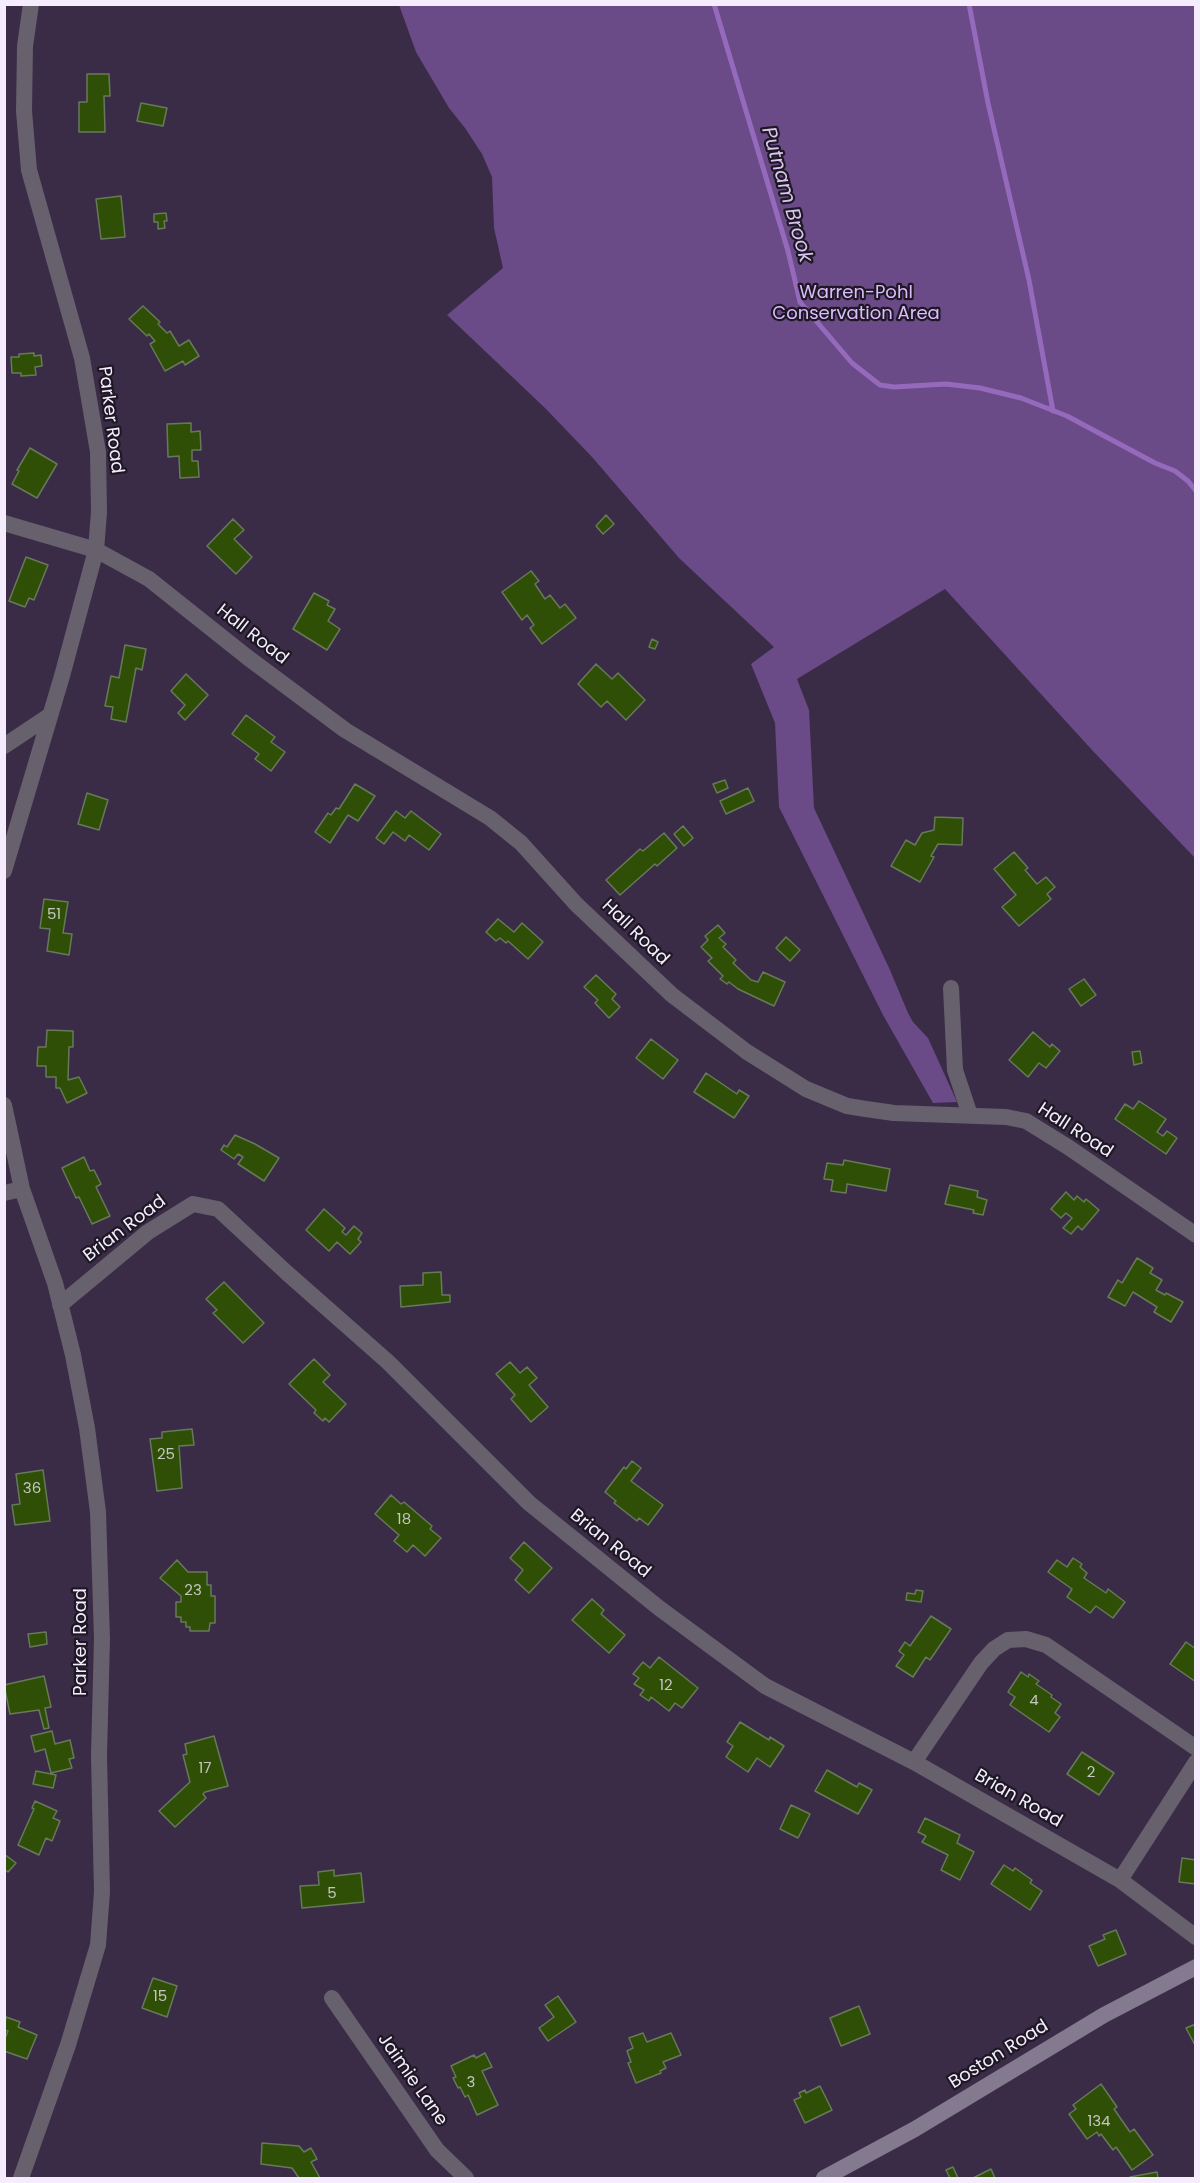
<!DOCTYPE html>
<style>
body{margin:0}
#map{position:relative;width:1200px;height:2183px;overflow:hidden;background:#3a2c47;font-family:Poppins,sans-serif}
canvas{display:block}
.frame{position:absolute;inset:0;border:6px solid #f5edfe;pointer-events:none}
</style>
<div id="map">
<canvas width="1200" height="2183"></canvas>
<div class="frame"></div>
</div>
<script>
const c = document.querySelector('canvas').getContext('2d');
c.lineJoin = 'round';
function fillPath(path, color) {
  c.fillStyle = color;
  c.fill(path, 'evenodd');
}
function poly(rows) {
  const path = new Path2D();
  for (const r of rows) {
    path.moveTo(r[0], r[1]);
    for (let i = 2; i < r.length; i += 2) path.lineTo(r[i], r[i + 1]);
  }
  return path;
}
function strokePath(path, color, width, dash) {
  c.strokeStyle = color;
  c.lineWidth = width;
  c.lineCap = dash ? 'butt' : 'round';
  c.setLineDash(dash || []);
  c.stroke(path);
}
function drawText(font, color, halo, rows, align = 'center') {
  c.font = font + ' Poppins,sans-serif';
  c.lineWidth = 4.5;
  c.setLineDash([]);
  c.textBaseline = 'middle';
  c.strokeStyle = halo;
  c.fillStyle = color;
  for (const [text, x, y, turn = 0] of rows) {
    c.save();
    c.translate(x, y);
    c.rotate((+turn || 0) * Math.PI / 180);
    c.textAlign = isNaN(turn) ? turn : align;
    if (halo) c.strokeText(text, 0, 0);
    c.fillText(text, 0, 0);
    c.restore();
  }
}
const green = poly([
 [399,5,1195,5,1195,858,1092,750,945,589,797,679,809,710,814,808,890,970,908,1013,913,1022,928,1038,957,1102,933,1103,883,1015,779,807,775,723,751,664,774,647,679,558,592,457,546,409,447,315,503,268,494,228,492,177,482,154,465,128,449,108,416,52]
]);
const stream = poly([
 [714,4,788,251,800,302,852,363,880,385,894,387,946,384,980,388,1021,398,1067,416,1155,463,1175,471,1188,481,1196,491],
 [969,4,988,103,1029,280,1053,411]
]);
const building = poly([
 [87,74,109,74,110,96,104,96,105,132,79,132,79,102,87,102,87,74],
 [141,103,167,108,163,126,137,121,141,103],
 [121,196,125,237,101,239,96,199,121,196],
 [166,213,167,221,164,221,165,228,158,229,158,222,154,222,154,214,166,213],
 [143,306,160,322,158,324,167,333,170,331,179,346,189,340,199,356,185,365,183,361,165,371,150,344,155,341,149,334,147,336,129,319,143,306],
 [34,353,34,356,41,355,42,366,35,367,36,375,21,376,21,373,12,373,11,357,19,357,19,354,34,353],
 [191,423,191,432,200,431,201,450,192,450,192,461,198,461,199,477,180,478,179,456,168,457,167,424,191,423],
 [30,448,57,464,37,498,12,484,19,471,17,470,30,448],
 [606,515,614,524,603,534,596,526,606,515],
 [233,519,244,530,234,539,252,557,236,574,207,546,233,519],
 [26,557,48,565,34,600,29,598,25,607,9,601,26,557],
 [531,571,539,581,535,584,545,599,550,595,560,608,565,604,576,618,542,644,530,628,534,625,527,615,522,620,502,592,531,571],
 [314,593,329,601,327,605,335,609,328,621,340,629,327,650,293,629,314,593],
 [652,639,658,642,655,649,649,647,652,639],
 [125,645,146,649,142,670,136,668,126,722,111,719,113,707,105,706,111,676,119,678,125,645],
 [596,664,612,679,618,673,645,700,626,720,607,701,601,707,578,684,596,664],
 [186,674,208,695,185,720,178,713,185,705,171,691,186,674],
 [246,715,275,737,271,742,285,752,271,771,255,759,259,754,232,734,246,715],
 [725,780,728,788,717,793,713,784,725,780],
 [355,784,375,796,358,821,348,815,330,843,315,832,328,813,331,815,336,808,339,809,355,784],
 [748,788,754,801,726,814,720,801,748,788],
 [87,793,108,800,99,830,78,824,87,793],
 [396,811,405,818,411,811,441,834,429,850,409,835,405,841,393,832,384,844,376,838,396,811],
 [935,817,963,818,962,845,938,844,931,856,934,857,920,882,891,866,906,840,915,845,922,833,934,830,935,817],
 [683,826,693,838,684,846,674,834,683,826],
 [664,833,677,848,657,866,655,864,620,895,606,880,640,849,643,851,664,833],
 [1014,852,1028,868,1025,870,1037,884,1046,877,1055,887,1047,894,1051,899,1019,926,1002,907,1016,895,994,869,1014,852],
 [44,899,68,902,63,933,72,934,69,955,47,951,50,929,40,928,44,899],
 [498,919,514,932,522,923,543,942,528,959,508,941,506,943,500,938,496,941,486,932,498,919],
 [718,925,725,933,719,938,726,944,723,947,736,960,733,963,751,980,758,982,763,972,785,982,774,1006,738,989,729,982,727,984,720,979,723,976,708,961,712,958,701,947,708,940,705,936,718,925],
 [786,937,800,950,790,961,776,948,786,937],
 [596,975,616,994,612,999,620,1007,609,1018,595,1003,598,1000,584,987,596,975],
 [1084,979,1096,995,1081,1006,1069,989,1084,979],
 [47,1030,73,1031,73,1047,69,1047,68,1080,79,1077,87,1093,67,1103,60,1088,56,1088,56,1077,46,1077,46,1066,37,1066,38,1047,46,1047,47,1030],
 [1033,1032,1050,1047,1052,1044,1060,1051,1046,1068,1039,1063,1028,1077,1009,1060,1033,1032],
 [651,1039,678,1060,663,1079,636,1058,651,1039],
 [1140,1051,1142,1063,1134,1065,1132,1052,1140,1051],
 [706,1073,737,1094,739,1090,749,1096,734,1118,694,1092,706,1073],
 [1139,1101,1166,1119,1157,1132,1163,1136,1167,1131,1177,1138,1166,1154,1115,1119,1125,1104,1133,1109,1139,1101],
 [235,1135,255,1144,279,1158,264,1181,238,1164,243,1157,238,1154,234,1159,221,1150,224,1145,227,1147,235,1135],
 [84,1157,90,1171,94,1170,101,1184,96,1187,110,1216,92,1224,79,1197,76,1198,62,1168,84,1157],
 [844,1160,890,1169,886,1191,847,1184,846,1193,831,1191,833,1180,824,1179,827,1163,843,1165,844,1160],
 [950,1185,978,1191,977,1197,987,1200,983,1215,973,1213,974,1210,945,1204,950,1185],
 [1066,1192,1074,1200,1077,1196,1084,1202,1086,1199,1099,1210,1082,1230,1078,1226,1071,1234,1063,1228,1072,1218,1066,1213,1061,1218,1051,1209,1066,1192],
 [324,1209,345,1228,342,1232,346,1235,354,1226,362,1233,358,1239,361,1242,350,1254,337,1242,329,1251,306,1230,324,1209],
 [1137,1258,1153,1268,1150,1273,1162,1280,1156,1290,1165,1295,1166,1293,1183,1302,1171,1322,1154,1312,1157,1307,1133,1292,1125,1306,1108,1297,1118,1280,1122,1283,1137,1258],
 [441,1272,442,1295,450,1295,450,1302,401,1307,400,1286,423,1285,423,1273,441,1272],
 [224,1282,264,1323,243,1343,213,1313,217,1310,206,1299,224,1282],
 [314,1359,330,1375,323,1382,346,1404,329,1422,325,1418,323,1421,314,1413,316,1410,289,1384,314,1359],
 [510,1362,520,1373,527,1367,537,1378,529,1385,548,1407,531,1422,511,1399,515,1395,496,1374,510,1362],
 [192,1429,194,1445,179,1446,182,1488,157,1491,150,1439,162,1438,162,1432,192,1429],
 [632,1461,641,1468,631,1481,663,1505,648,1525,639,1518,637,1521,614,1503,616,1501,605,1492,624,1467,626,1469,632,1461],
 [43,1470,50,1521,15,1525,12,1505,20,1504,16,1474,43,1470],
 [391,1495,401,1504,404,1502,432,1526,430,1529,441,1538,425,1556,413,1545,407,1552,394,1541,399,1535,375,1514,391,1495],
 [524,1542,552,1568,529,1593,515,1580,523,1570,510,1558,524,1542],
 [1073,1558,1082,1564,1080,1567,1087,1573,1084,1578,1106,1593,1108,1589,1125,1602,1113,1618,1096,1606,1090,1613,1067,1597,1072,1589,1048,1572,1057,1560,1067,1567,1073,1558],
 [177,1560,188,1572,207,1572,207,1585,211,1585,211,1596,215,1596,215,1623,210,1623,209,1631,190,1631,190,1627,186,1627,186,1622,181,1622,181,1617,176,1617,176,1602,181,1602,181,1596,160,1578,177,1560],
 [916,1590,923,1591,921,1602,906,1600,907,1593,915,1594,916,1590],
 [592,1599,604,1610,601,1614,625,1635,609,1653,572,1620,592,1599],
 [931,1616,951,1629,930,1660,926,1657,913,1677,896,1666,904,1655,899,1651,905,1642,910,1646,931,1616],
 [46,1632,47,1644,30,1647,28,1634,46,1632],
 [1186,1642,1196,1649,1196,1682,1170,1664,1186,1642],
 [659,1657,698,1688,682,1708,675,1703,669,1711,651,1697,649,1701,640,1695,644,1690,634,1684,639,1678,633,1674,643,1662,650,1668,659,1657],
 [1021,1672,1028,1677,1029,1674,1039,1681,1036,1684,1052,1695,1051,1697,1061,1704,1055,1713,1060,1717,1049,1732,1010,1705,1015,1697,1008,1692,1021,1672],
 [44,1676,51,1707,45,1708,49,1728,44,1729,39,1710,10,1714,4,1685,44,1676],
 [740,1722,769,1740,770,1737,784,1746,770,1767,757,1758,748,1772,726,1757,733,1746,727,1742,740,1722],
 [52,1731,55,1744,70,1740,74,1758,69,1759,72,1768,51,1773,45,1749,35,1752,31,1736,52,1731],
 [214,1736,228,1786,205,1792,203,1794,206,1798,175,1827,159,1811,190,1782,183,1755,187,1754,185,1744,214,1736],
 [1082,1752,1114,1773,1099,1795,1067,1774,1082,1752],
 [827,1770,857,1787,859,1783,872,1790,858,1814,815,1791,827,1770],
 [36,1771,56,1775,53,1788,33,1784,36,1771],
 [35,1801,57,1811,53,1818,60,1821,52,1841,46,1838,39,1855,18,1845,34,1809,32,1808,35,1801],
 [791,1805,810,1814,798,1838,780,1829,791,1805],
 [925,1818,960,1835,957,1843,974,1852,960,1880,941,1870,948,1855,922,1842,926,1836,918,1832,925,1818],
 [4,1854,16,1863,8,1872,4,1869,4,1854],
 [1182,1858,1196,1860,1196,1884,1179,1882,1182,1858],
 [1004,1865,1013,1871,1015,1868,1032,1880,1030,1883,1042,1891,1030,1910,991,1884,1004,1865],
 [334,1870,334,1876,361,1873,364,1902,302,1908,300,1886,319,1885,318,1872,334,1870],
 [1116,1930,1126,1954,1098,1966,1089,1946,1105,1939,1103,1935,1116,1930],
 [153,1978,177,1986,167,2017,142,2008,153,1978],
 [558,1996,576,2022,548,2041,539,2028,554,2017,545,2005,558,1996],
 [859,2006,870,2034,841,2046,830,2018,859,2006],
 [6,2017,20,2022,18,2027,37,2035,27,2059,4,2051,4,2041,8,2031,4,2030,6,2017],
 [1196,2024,1196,2047,1186,2028,1196,2024],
 [643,2033,647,2042,671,2033,681,2055,663,2062,666,2068,660,2071,661,2073,636,2083,628,2063,631,2062,627,2051,633,2048,629,2038,643,2033],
 [485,2053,492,2067,482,2071,498,2105,477,2115,468,2095,465,2097,460,2087,458,2088,453,2078,456,2077,451,2066,474,2055,476,2058,485,2053],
 [1101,2084,1117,2107,1114,2109,1130,2132,1134,2129,1153,2155,1132,2170,1116,2147,1113,2150,1101,2134,1099,2136,1097,2132,1087,2139,1069,2114,1076,2109,1073,2105,1101,2084],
 [820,2086,832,2110,805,2123,794,2100,801,2097,799,2093,805,2090,806,2093,820,2086],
 [262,2143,299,2146,304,2152,311,2148,317,2159,311,2162,320,2178,299,2178,292,2168,261,2164,262,2143],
 [953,2167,958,2178,950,2178,946,2170,953,2167],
 [991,2169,995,2178,973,2178,991,2169],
 [1157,2172,1158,2178,1160,2178,1130,2178,1130,2177,1157,2172]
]);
const minor = poly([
 [4,523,96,550,149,579,247,657,345,730,490,818,521,843,576,904,672,995,747,1052,806,1089,847,1106,866,1109,894,1113,1006,1117,1026,1121,1068,1147,1196,1235],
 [4,746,49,716],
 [4,871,62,676,96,550,99,512,98,452,82,358,29,170,24,111,25,46,31,4],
 [951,988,955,1070,970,1115],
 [4,1105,22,1189,55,1283,73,1355,87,1428,98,1512,102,1639,99,1755,102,1892,98,1945,68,2045,21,2178],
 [4,1193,22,1189],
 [60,1305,148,1232,193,1204,218,1209,287,1273,388,1362,529,1503,659,1608,765,1686,914,1762,1120,1880,1196,1937],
 [914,1762,981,1663,994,1649,1008,1640,1026,1639,1046,1645,1196,1748],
 [1120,1880,1196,1762],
 [332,1998,437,2150,466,2178]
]);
const secondary = poly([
 [824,2178,915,2129,1104,2015,1196,1967]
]);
const numberNames = [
 ["51",54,915],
 ["25",166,1455],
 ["36",32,1489],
 ["18",404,1520],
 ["23",193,1591],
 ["12",666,1686],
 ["4",1034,1701],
 ["17",205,1769],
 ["2",1091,1773],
 ["5",332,1894],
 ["15",160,1997],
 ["3",471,2083],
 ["134",1099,2122]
];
const parkNames = [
 ["Warren-Pohl",856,293],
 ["Conservation Area",856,314]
];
const streetNames = [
 ["Parker Road",110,420,83],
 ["Hall Road",252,635,38],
 ["Hall Road",635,933,44],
 ["Hall Road",1075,1131,33],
 ["Brian Road",125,1229,-37],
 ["Brian Road",610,1544,39],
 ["Parker Road",81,1642,-90],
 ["Brian Road",1018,1799,30],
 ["Boston Road",999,2055,-32],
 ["Jaimie Lane",412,2080,55]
];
const waterNames = [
 ["Putnam Brook",786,195,74]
];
fillPath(green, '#6a4a87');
strokePath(stream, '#956abc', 5);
fillPath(building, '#2f4f06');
strokePath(building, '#68795b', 1.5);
strokePath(minor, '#67616e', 16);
strokePath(secondary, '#847a8f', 16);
drawText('15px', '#c4c6c0', null, numberNames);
drawText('18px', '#dcbcfd', '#1e1824', parkNames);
drawText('18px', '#f5edfe', '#1e1824', streetNames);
drawText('italic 20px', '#dac4f0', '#1e1824', waterNames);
</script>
